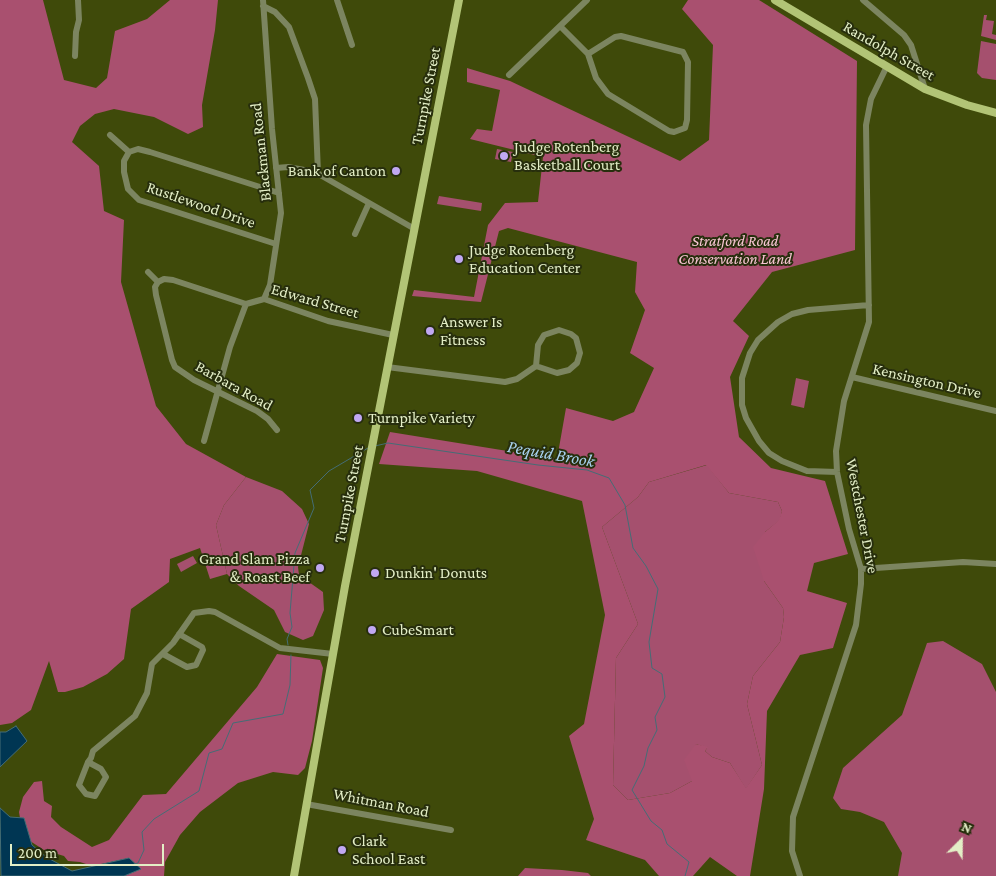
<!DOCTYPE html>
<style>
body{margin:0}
#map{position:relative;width:996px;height:876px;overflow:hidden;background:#3f4a0a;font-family:"Crimson Pro",serif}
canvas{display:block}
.north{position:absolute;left:936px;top:816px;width:50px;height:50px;-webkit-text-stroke:4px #272e0d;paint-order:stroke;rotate:23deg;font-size:14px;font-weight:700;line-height:20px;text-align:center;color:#e3eec6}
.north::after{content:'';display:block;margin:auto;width:18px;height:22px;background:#e3eec6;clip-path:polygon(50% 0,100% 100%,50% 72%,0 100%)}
.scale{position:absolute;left:10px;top:844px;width:154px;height:22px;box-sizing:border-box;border:2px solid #e3eec6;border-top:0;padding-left:6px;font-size:15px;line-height:18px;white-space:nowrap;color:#e3eec6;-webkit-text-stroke:4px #272e0d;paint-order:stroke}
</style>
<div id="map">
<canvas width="996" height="876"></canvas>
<div class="north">N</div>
<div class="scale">200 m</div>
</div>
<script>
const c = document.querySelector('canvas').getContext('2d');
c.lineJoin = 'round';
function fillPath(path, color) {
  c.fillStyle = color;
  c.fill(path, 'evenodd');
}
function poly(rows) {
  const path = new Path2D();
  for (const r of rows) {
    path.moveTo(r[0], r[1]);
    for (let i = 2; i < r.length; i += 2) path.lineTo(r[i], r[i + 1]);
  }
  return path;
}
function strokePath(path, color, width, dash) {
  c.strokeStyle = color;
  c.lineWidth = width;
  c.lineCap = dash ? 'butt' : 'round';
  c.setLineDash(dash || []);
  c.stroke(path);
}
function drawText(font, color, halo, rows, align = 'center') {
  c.font = font + ' "Crimson Pro",serif';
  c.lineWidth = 4;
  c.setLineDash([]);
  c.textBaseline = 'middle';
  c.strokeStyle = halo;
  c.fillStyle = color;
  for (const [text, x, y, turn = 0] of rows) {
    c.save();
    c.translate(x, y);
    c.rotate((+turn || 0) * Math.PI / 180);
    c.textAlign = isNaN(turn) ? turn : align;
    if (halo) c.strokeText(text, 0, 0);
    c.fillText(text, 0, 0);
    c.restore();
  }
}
const green = poly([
 [984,15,987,15,986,20,994,21,992,34,996,35,996,40,981,36],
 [981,41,996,44,996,80,982,78,977,73],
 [497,149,513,152,511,162,495,159],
 [439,196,482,203,481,211,437,204],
 [796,378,809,381,804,408,791,405],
 [707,465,729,493,778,502,782,511,780,520,765,532,764,581,783,608,784,617,780,642,753,676,747,704,762,765,746,789,730,763,712,757,705,751,707,748,696,744,692,781,670,793,628,800,613,785,616,658,638,624,602,527,638,497,649,482],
 [246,477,282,491,302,509,309,524,298,567,299,575,323,592,324,610,313,636,303,640,285,632,274,610,239,586,227,574,216,525,224,505],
 [193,556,197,563,181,572,177,564],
 [943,641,982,664,996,692,996,876,898,876,902,853,884,822,860,812,841,809,833,798,843,768,902,715,927,643]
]);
const forest = poly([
 [0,0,43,0,64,80,96,88,107,78,115,31,147,19,170,0,218,0,215,30,202,105,203,127,188,134,154,117,114,109,95,114,80,126,72,142,99,166,104,211,124,220,121,282,156,406,186,444,246,477,224,505,216,525,227,574,210,579,200,548,170,559,169,582,131,609,124,659,107,674,83,687,65,692,58,692,49,661,31,710,12,723,0,725],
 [688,0,759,0,857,61,855,250,772,272,733,321,749,336,730,377,739,437,771,468,825,481,848,554,814,563,807,591,847,603,833,648,800,655,767,711,764,789,750,876,737,876,710,857,693,876,659,876,645,860,586,840,594,819,569,736,584,724,605,615,582,501,477,471,379,464,390,432,557,459,566,408,613,421,634,412,654,368,630,353,645,310,635,292,637,262,508,228,499,231,481,302,412,296,414,290,474,297,488,225,505,203,538,202,543,157,470,139,477,129,492,131,500,90,467,82,467,68,510,81,680,161,709,140,713,45,682,9],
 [706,465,729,493,778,502,782,511,779,520,765,532,753,547,764,581,783,608,784,617,780,642,753,676,747,704,762,765,746,788,730,763,712,757,705,751,708,747,696,744,684,760,692,781,670,793,628,800,613,785,616,658,638,624,602,527,638,497,649,482],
 [277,654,320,660,323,668,312,741,305,768,298,775,273,772,238,783,200,812,180,835,165,862,164,876,124,876,141,869,129,858,92,866,80,862,68,861,64,856,44,850,30,841,24,819,20,818,19,812,23,797,34,782,42,781,44,801,52,806,51,817,61,827,92,847,109,840,143,795,166,794,257,687],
 [525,868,562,870,588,873,591,876,518,876]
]);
const water = poly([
 [16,726,27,741,0,767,0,732,6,732,16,726],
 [0,808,10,817,24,818,32,845,46,857,72,871,129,858,141,869,124,876,1,876,0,808]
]);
const stream = poly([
 [375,446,388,443,538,465,587,470,609,478,625,505,633,548,646,566,658,589,649,642,652,668,662,674,665,697,655,717,657,730,648,748,644,766,632,790,651,821,662,830,667,844,689,862,685,876],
 [288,645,287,639,292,627,290,613,295,553,314,508,310,490,329,471,368,448],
 [134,864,138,863,144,850,142,832,154,819,199,791,209,753,222,749,233,723,283,714,290,685,291,655]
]);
const minor = poly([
 [263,0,272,129,281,213,270,285,264,299],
 [337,0,352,45],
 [863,0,904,35,911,45,925,89],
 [263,6,275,12,289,27,308,78,315,99,318,173],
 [560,26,588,54,615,37,621,36,683,52,688,62,687,120,685,128,674,132,669,131,608,94,596,78,588,54],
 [75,56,76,32,79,20,78,0],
 [509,75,587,0],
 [110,135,129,152,138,149,150,152,279,193],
 [129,152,124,161,124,172,128,189,139,200,276,244],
 [276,168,288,167,315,172,413,228],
 [355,234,369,203],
 [148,272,158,282,164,279,173,280,246,304,264,299,328,321,393,335],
 [158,282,155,287,156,295,172,360,175,367,194,380,257,411,268,419,277,430],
 [387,367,505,382,517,379,536,366,557,373,569,370,577,363,580,353,576,338,571,334,559,330,544,335,538,345,536,366],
 [852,377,996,411],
 [204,441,230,347,246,304],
 [837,472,807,471,782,461,769,453,759,441,746,418,742,405,742,378,750,353,758,340,778,322,792,314,808,310,869,305],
 [861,569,963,562,996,564],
 [163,654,187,667,196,665,203,650,202,647,179,634],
 [88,762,101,769,106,777,95,796,86,794,79,785,88,762,91,758,93,751,135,716,147,693,152,664,173,643,194,613,209,611,215,612,280,648,333,654],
 [306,804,451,830],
 [800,876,792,851,793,817,856,625,861,584,861,569,849,529,837,472,836,451,844,401,869,322,866,125,871,99,886,68]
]);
const major = poly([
 [775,0,925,89,967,105,996,113],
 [294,876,345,586,459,0]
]);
const markers = [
 [504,156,5,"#c1a8f3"],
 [396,171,5,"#c1a8f3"],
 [459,259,5,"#c1a8f3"],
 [430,331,5,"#c1a8f3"],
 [358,418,5,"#c1a8f3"],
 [320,568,5,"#c1a8f3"],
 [375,573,5,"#c1a8f3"],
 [372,630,5,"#c1a8f3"],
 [342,850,5,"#c1a8f3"]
];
const streetNames = [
 ["Randolph Street",889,51,30],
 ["Turnpike Street",426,96,-79],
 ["Blackman Road",261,152,-96],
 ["Rustlewood Drive",201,205,19],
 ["Edward Street",315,301,16],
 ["Kensington Drive",927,381,13],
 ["Barbara Road",234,386,29],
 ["Turnpike Street",349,494,-79],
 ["Westchester Drive",862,516,79],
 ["Whitman Road",381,803,11]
];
const poiNames = [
 ["Judge Rotenberg",514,147],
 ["Basketball Court",514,165],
 ["Bank of Canton",386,171,"right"],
 ["Judge Rotenberg",469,250],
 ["Education Center",469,268],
 ["Answer Is",440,322],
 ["Fitness",440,340],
 ["Turnpike Variety",368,418],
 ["Grand Slam Pizza",310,559,"right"],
 ["& Roast Beef",310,577,"right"],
 ["Dunkin' Donuts",385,573],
 ["CubeSmart",382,630],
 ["Clark",352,841],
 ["School East",352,859]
];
const parkNames = [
 ["Stratford Road",735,241],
 ["Conservation Land",735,259]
];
const waterNames = [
 ["Pequid Brook",551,454,10]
];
fillPath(green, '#a5506e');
fillPath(forest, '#a9506f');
fillPath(water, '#003653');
strokePath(water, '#446d76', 1);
strokePath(stream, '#446d76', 1);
strokePath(minor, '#7c8560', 6);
strokePath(major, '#b2c476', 8);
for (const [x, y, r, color] of markers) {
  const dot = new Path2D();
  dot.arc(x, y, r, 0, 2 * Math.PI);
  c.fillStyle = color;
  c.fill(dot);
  strokePath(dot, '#272e0d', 2);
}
drawText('16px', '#e3eec6', '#272e0d', streetNames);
drawText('16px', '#e3eec6', '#272e0d', poiNames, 'left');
drawText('italic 16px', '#f9c6d4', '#272e0d', parkNames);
drawText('italic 18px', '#a8d1ef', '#272e0d', waterNames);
</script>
